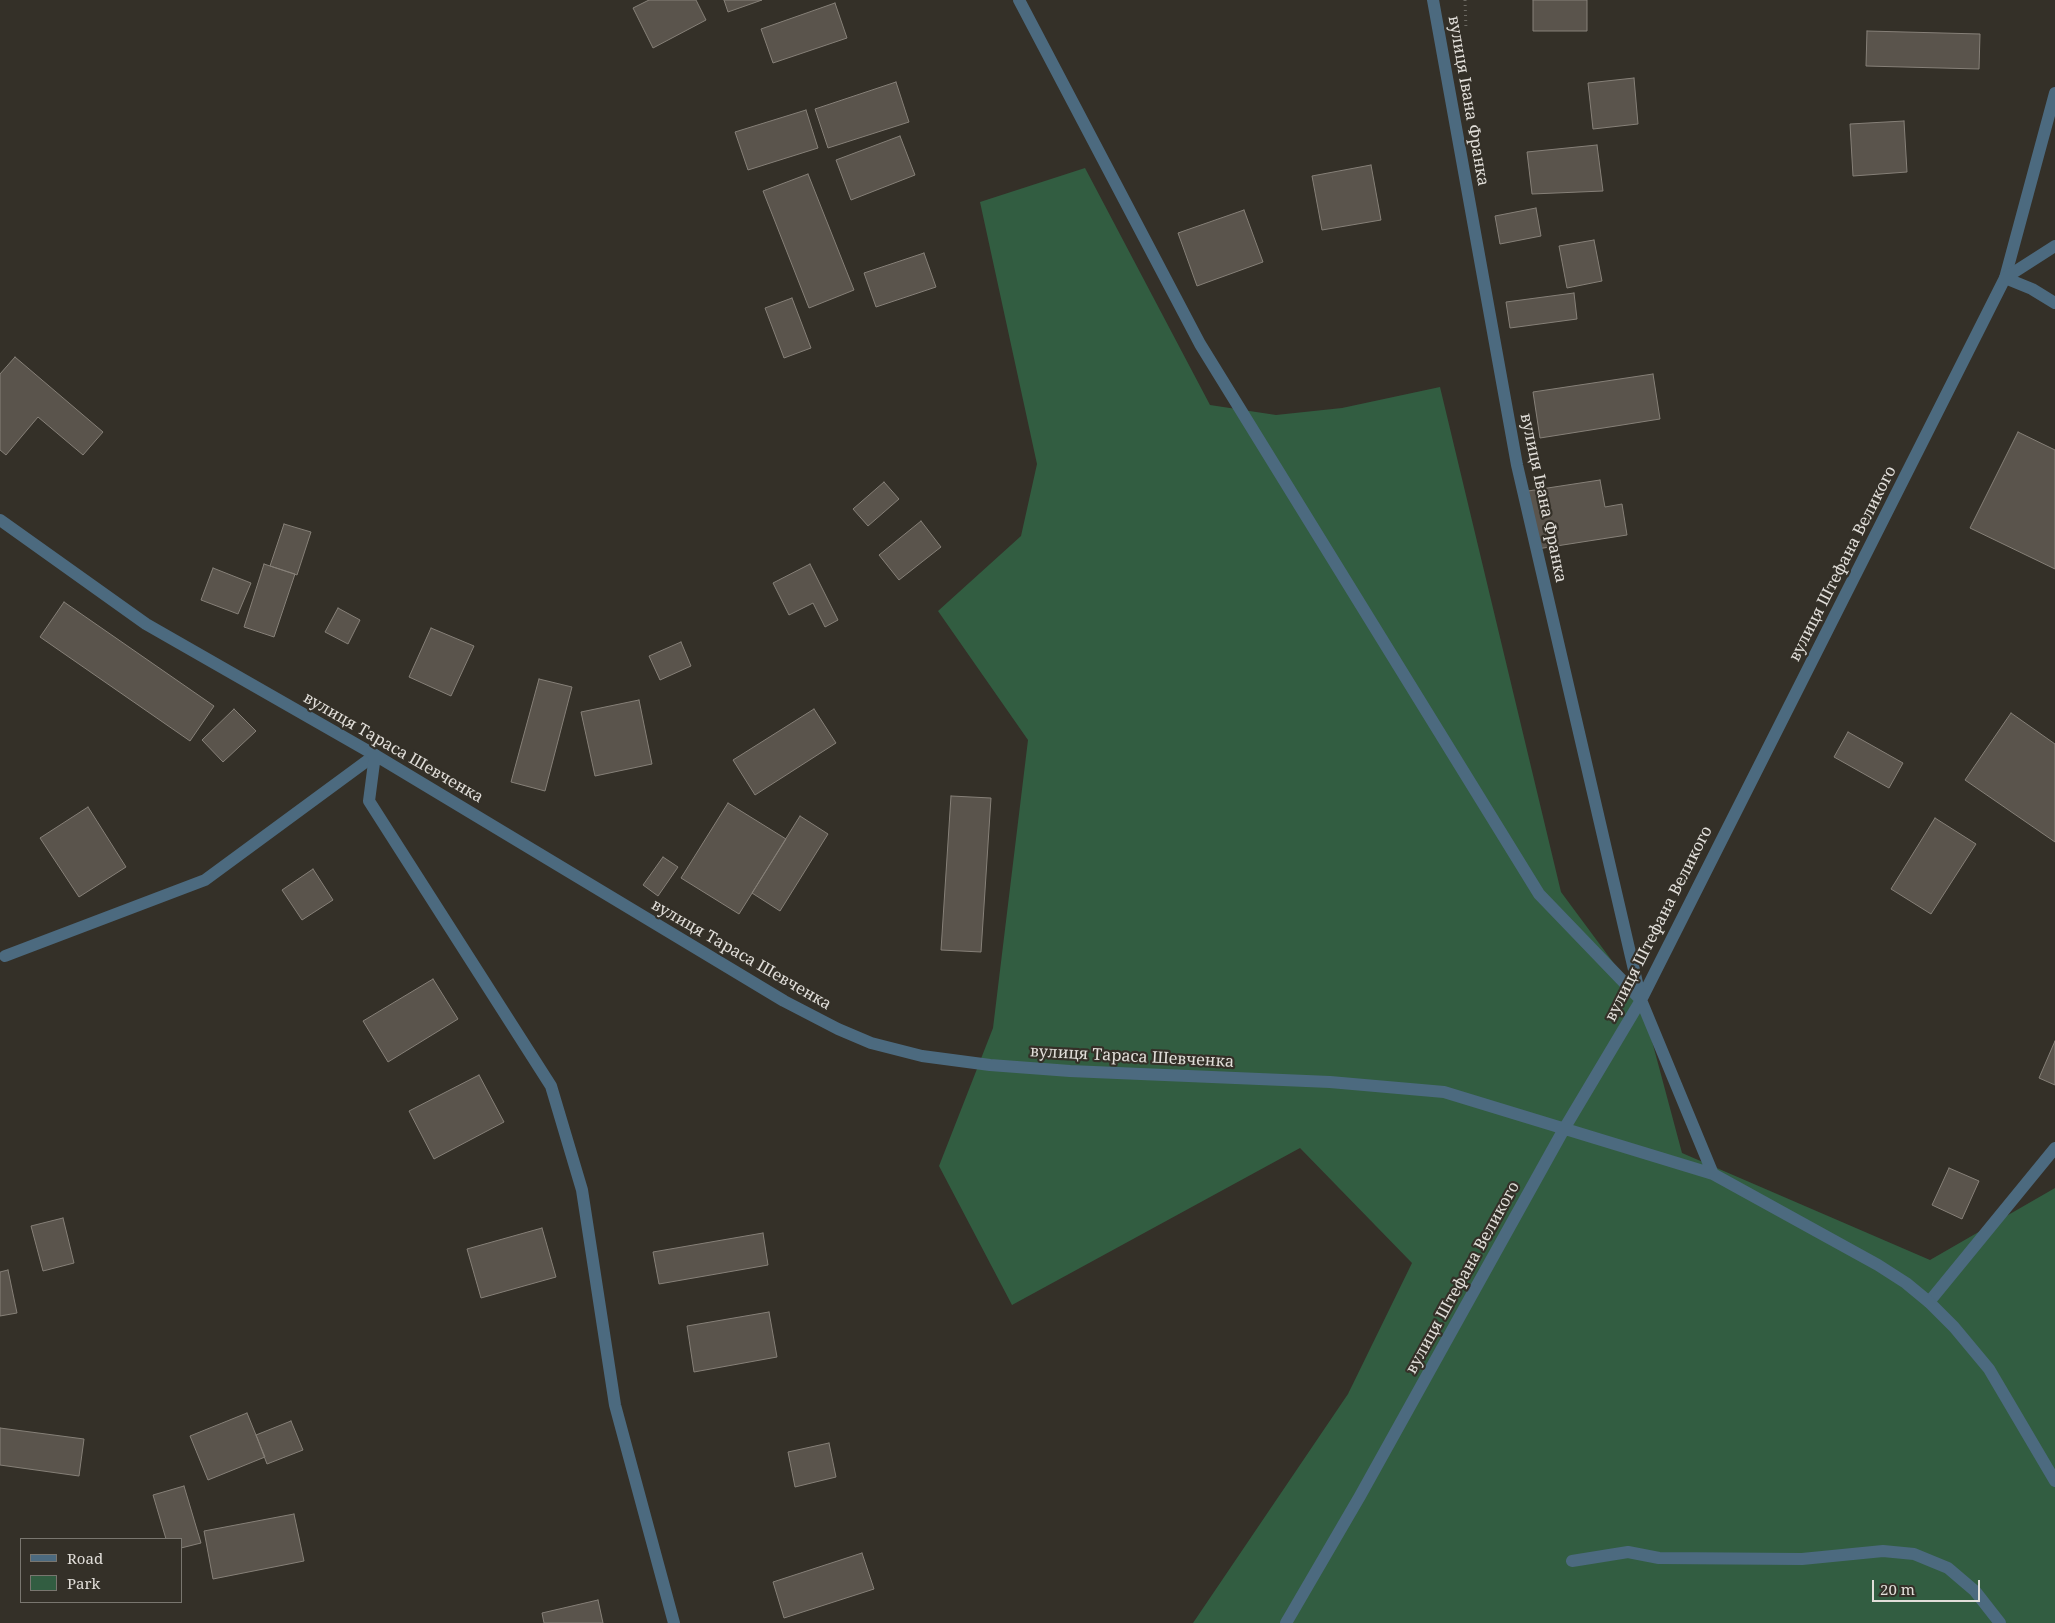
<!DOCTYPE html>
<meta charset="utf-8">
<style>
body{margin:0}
#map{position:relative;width:2055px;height:1623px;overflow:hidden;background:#343028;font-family:"Noto Serif",serif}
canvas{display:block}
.legend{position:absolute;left:20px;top:1538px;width:162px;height:65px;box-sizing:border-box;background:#343028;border:1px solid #79766f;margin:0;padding:6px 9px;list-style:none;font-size:15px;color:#e1ded9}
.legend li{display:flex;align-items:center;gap:10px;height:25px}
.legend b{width:25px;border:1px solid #79766f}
.scale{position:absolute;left:1872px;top:1580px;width:108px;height:22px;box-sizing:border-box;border:2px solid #e1ded9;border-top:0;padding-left:6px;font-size:15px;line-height:18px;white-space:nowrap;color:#e1ded9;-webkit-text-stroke:4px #343028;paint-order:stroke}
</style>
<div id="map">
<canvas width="2055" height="1623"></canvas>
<ul class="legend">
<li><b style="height:6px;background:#4c6a7f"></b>Road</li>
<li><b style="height:14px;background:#325d41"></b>Park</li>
</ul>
<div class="scale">20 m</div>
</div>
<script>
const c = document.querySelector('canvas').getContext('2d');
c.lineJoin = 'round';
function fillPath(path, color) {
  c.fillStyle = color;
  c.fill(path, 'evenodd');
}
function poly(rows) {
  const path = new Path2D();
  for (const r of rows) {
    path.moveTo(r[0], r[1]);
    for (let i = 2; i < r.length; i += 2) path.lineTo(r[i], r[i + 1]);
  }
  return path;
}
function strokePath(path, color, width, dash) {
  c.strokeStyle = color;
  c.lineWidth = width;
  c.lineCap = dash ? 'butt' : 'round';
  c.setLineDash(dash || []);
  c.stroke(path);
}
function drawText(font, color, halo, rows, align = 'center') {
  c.font = font + ' "Noto Serif",serif';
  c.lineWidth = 4.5;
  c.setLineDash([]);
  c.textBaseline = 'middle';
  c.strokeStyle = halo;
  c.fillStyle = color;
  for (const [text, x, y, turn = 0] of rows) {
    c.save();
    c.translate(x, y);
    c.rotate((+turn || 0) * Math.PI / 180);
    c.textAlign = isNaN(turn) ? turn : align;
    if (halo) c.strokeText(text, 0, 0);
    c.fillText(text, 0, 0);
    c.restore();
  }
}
const green = poly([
 [1085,168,1210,405,1276,415,1342,408,1440,387,1561,892,1641,1000,1682,1153,1930,1260,2055,1188,2055,1623,1193,1623,1348,1394,1412,1263,1300,1148,1012,1305,939,1166,993,1028,1028,740,938,611,1021,536,1037,464,980,202]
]);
const building = poly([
 [649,0,696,0,706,20,653,48,633,8,649,0],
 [724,0,762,0,728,12,724,0],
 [1533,0,1587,0,1587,31,1533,31,1533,0],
 [835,3,847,38,773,63,761,29,835,3],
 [1867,31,1980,34,1979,69,1866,66,1867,31],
 [1634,78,1638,124,1593,129,1588,83,1634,78],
 [896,82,909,122,828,148,815,109,896,82],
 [806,110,818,148,748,170,735,132,806,110],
 [1904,121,1907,172,1853,176,1850,124,1904,121],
 [900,136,915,175,851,200,836,160,900,136],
 [1597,145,1603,191,1532,194,1527,152,1597,145],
 [1371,165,1381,220,1322,230,1312,176,1371,165],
 [808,174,854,290,809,308,763,191,808,174],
 [1536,208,1541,236,1500,244,1495,216,1536,208],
 [1244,210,1263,262,1197,286,1178,233,1244,210],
 [1594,240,1602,281,1567,288,1559,246,1594,240],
 [924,253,936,287,876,307,864,273,924,253],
 [1574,293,1577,319,1510,328,1506,302,1574,293],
 [792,298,811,348,784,358,765,308,792,298],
 [15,357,103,432,83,455,38,417,6,455,0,450,0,374,15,357],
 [1653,374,1660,419,1540,438,1533,392,1653,374],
 [2018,432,2055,450,2055,569,1970,528,2018,432],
 [1600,480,1605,507,1622,504,1627,535,1537,549,1528,491,1600,480],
 [884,482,899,499,868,526,853,509,884,482],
 [921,521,941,547,899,580,879,555,921,521],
 [284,524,311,532,297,575,270,566,284,524],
 [264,564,295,574,274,637,244,627,264,564],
 [810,564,838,620,825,627,813,603,789,615,773,583,810,564],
 [213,568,251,583,238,614,201,600,213,568],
 [64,602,214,706,190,741,40,637,64,602],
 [338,608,360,620,348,644,325,632,338,608],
 [431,628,474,646,451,696,409,677,431,628],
 [681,642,691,666,660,680,649,656,681,642],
 [539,679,572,687,545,791,511,782,539,679],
 [639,700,652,764,595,776,581,712,639,700],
 [234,709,256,731,223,762,202,740,234,709],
 [814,709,836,743,755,795,733,760,814,709],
 [2011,713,2055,744,2055,842,1965,780,2011,713],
 [1848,732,1903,763,1889,788,1834,757,1848,732],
 [951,796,991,798,981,952,941,950,951,796],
 [728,803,786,839,739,914,681,878,728,803],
 [88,807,126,867,79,897,40,838,88,807],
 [800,816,828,834,780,911,752,893,800,816],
 [1935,818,1976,844,1931,914,1891,889,1935,818],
 [663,857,678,867,658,896,643,885,663,857],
 [313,869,333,900,302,920,282,890,313,869],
 [433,979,458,1019,388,1062,363,1021,433,979],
 [2055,1041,2055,1085,2039,1078,2055,1041],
 [479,1075,504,1122,434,1159,409,1111,479,1075],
 [1949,1168,1979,1181,1962,1219,1932,1205,1949,1168],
 [63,1218,74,1263,43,1271,31,1226,63,1218],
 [542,1228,556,1277,481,1298,467,1249,542,1228],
 [763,1233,768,1265,659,1284,653,1252,763,1233],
 [8,1270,17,1313,0,1316,0,1272,8,1270],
 [769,1312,777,1357,694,1372,687,1326,769,1312],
 [247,1413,265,1457,208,1480,190,1436,247,1413],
 [291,1421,303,1450,267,1464,256,1435,291,1421],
 [0,1428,84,1439,79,1476,0,1465,0,1428],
 [829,1443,836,1477,795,1487,788,1452,829,1443],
 [184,1486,201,1543,181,1548,181,1539,166,1539,153,1495,184,1486],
 [294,1514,304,1561,213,1579,204,1531,294,1514],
 [862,1553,874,1589,784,1618,773,1582,862,1553],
 [598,1600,603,1623,544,1623,542,1613,598,1600]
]);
const path = poly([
 [1465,0,1466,30]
]);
const lane = poly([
 [2005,278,2055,93],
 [5,956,205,880,375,755],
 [1929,1302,2055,1148],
 [1572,1561,1628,1552,1659,1558,1802,1559,1883,1551,1914,1554,1948,1568,1975,1591,2000,1623]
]);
const street = poly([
 [1019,0,1200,344,1539,894,1641,1000,1713,1174],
 [1433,0,1517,465,1641,1000],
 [2005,278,2032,289,2055,303],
 [0,520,146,624,375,755,784,1001,838,1029,871,1043,922,1056,990,1065,1070,1071,1330,1082,1444,1092,1713,1174,1878,1265,1906,1283,1929,1302,1954,1327,1989,1369,2055,1481],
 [375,755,369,801,551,1086,582,1190,615,1405,674,1623],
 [1286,1623,1360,1496,1564,1129,1641,1000,2005,278,2055,246]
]);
const streetNames = [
 ["вулиця Івана Франка",1468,101,80],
 ["вулиця Івана Франка",1543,498,78],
 ["вулиця Штефана Великого",1843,564,-63],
 ["вулиця Тараса Шевченка",393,748,30],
 ["вулиця Штефана Великого",1659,924,-63],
 ["вулиця Тараса Шевченка",741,955,30],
 ["вулиця Тараса Шевченка",1132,1057,3],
 ["вулиця Штефана Великого",1463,1278,-61]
];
fillPath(green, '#325d41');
fillPath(building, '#5a544c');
strokePath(building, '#868078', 1);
strokePath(path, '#6c6962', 3, [1, 4]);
strokePath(lane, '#4c6a7f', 12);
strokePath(street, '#4c6a7f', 12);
drawText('16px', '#e1ded9', '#343028', streetNames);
</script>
